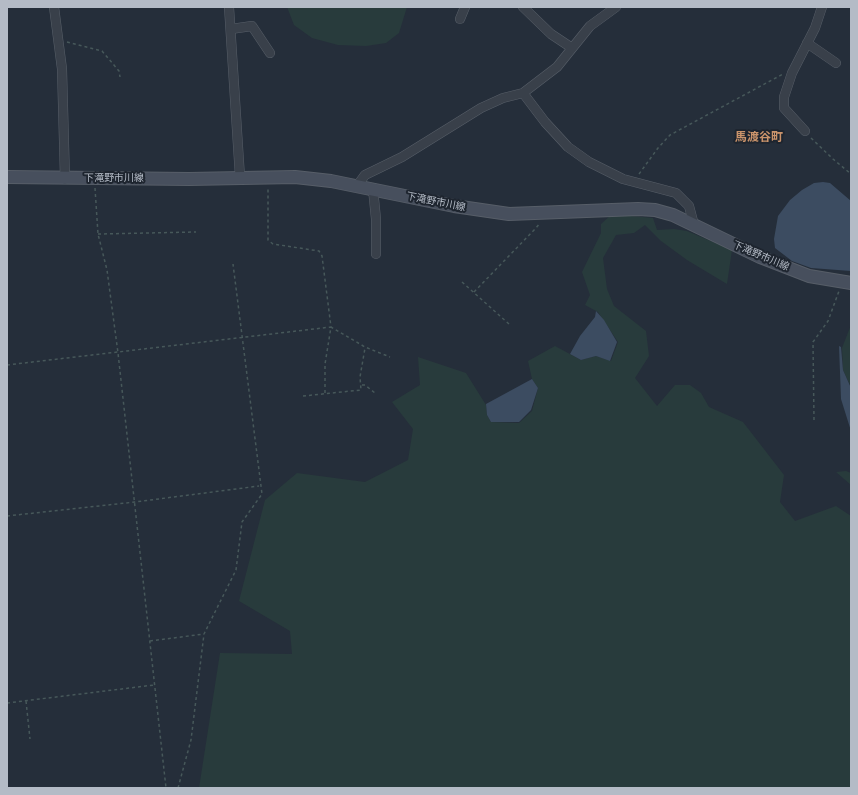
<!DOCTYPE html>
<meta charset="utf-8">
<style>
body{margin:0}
#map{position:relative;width:858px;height:795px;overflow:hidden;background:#252e3a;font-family:"IBM Plex Sans",sans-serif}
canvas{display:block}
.frame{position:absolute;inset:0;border:8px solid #b4bbc6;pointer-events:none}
</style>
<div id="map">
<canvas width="858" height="795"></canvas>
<div class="frame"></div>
</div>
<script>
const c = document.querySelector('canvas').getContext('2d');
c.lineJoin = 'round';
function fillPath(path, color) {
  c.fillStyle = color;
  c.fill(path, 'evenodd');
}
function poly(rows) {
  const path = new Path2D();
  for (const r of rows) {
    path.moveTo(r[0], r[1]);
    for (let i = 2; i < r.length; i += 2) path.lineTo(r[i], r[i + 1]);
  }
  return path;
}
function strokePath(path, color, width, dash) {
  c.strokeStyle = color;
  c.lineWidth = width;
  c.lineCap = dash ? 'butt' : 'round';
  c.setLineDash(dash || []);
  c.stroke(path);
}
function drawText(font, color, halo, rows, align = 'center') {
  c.font = font + ' "IBM Plex Sans","Noto Sans JP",sans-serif';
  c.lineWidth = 4;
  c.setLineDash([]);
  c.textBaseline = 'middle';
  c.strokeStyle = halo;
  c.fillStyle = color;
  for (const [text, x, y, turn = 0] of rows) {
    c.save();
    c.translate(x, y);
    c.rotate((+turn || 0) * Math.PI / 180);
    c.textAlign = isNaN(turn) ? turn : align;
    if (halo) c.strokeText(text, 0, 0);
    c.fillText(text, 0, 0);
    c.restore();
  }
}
const green = poly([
 [287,7,407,7,399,33,386,43,366,46,338,45,312,38,294,25],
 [612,214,653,218,657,230,674,229,687,231,732,250,727,284,687,260,661,241,645,225,634,233,616,235,603,258,607,289,614,306,646,331,649,356,635,378,657,406,675,385,690,385,701,393,709,407,743,422,784,475,780,502,795,521,836,506,851,516,851,788,199,788,220,653,292,654,290,631,239,601,265,500,297,473,365,482,408,460,413,429,392,402,420,385,418,357,466,373,486,405,487,415,491,422,519,423,532,411,538,388,532,379,528,361,555,346,581,360,596,356,611,361,618,342,598,312,585,305,590,295,582,272,601,233,601,224],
 [851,325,851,387,843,370,842,348],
 [846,471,851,473,851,485,836,472]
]);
const water = poly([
 [823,182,830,183,851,201,851,271,811,268,792,261,775,248,774,239,778,216,790,200,802,190,814,183],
 [596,311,604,320,617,342,610,361,596,356,581,360,570,354,580,336,595,317],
 [839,346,841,347,843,370,851,388,851,431,841,399],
 [532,379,538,388,531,410,519,422,491,422,487,415,486,404]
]);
const path = poly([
 [67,42,102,51,119,71,120,77],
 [811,138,833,159,851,174],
 [639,174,658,148,670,135,783,74],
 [95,188,98,234,107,270,118,353,166,788],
 [98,234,196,232],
 [462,282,509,324],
 [474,292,536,228,540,223],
 [7,365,331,327,322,256,319,251,273,244,268,240,268,187],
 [362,385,365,385,375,393],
 [325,393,325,364,331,327,365,347,390,357],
 [303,396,361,390,360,377,365,348],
 [814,420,813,342,828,321,839,291],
 [7,516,135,502,259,486],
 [150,641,204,634],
 [26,701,30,739],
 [7,703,154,685],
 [178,788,191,740,204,634,236,570,242,522,262,494,233,264]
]);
const street = poly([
 [54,7,62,69,65,179],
 [229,7,240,177],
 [523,7,551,34,572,48],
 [460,19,465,7],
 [231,29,252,26,270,53],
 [807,43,836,63],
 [523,93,545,122,568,147,589,162,623,179,676,193,689,206,694,225],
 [805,131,784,108,784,97,792,73,815,28,822,7],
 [357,186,365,175,402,157,481,108,503,98,523,93,557,67,590,26,616,7],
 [373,189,376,219,376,254]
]);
const secondary = poly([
 [7,177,189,179,295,177,331,181,454,206,509,214,638,209,655,210,673,215,760,257,809,276,851,283]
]);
const streetNames = [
 ["下滝野市川線",114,178],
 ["下滝野市川線",436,202,11],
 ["下滝野市川線",761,256,23]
];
const quarterNames = [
 ["馬渡谷町",759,138]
];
fillPath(green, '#283b3c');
fillPath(water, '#3c4c61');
strokePath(street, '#575e68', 10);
strokePath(secondary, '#575e68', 14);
strokePath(path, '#47585a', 1.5, [3, 3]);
strokePath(street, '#39404a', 9);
strokePath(secondary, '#474f5d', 12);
drawText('10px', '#b4bbc6', '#1e252f', streetNames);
drawText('bold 12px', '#c9936b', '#1e252f', quarterNames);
</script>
